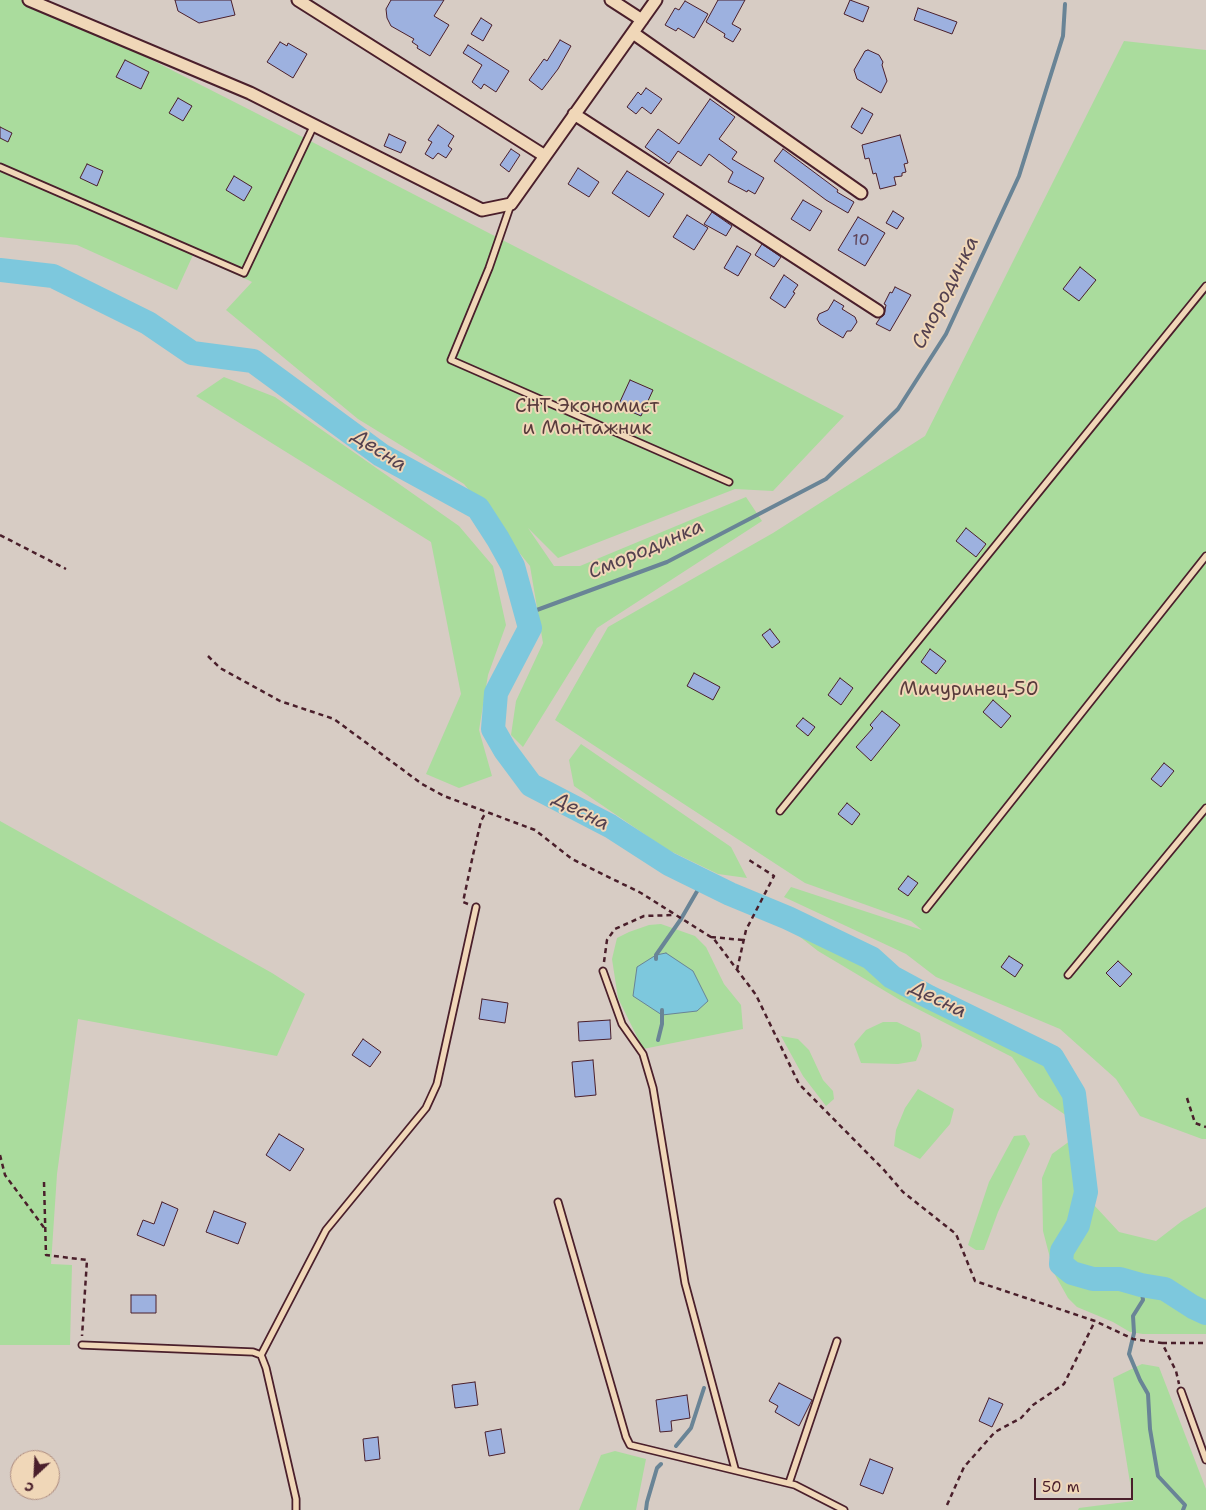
<!DOCTYPE html>
<meta charset="utf-8">
<style>
body{margin:0}
#map{position:relative;width:1206px;height:1510px;overflow:hidden;background:#d7ccc4;font-family:"Shantell Sans",sans-serif}
canvas{display:block}
.north{position:absolute;left:10px;top:1450px;width:50px;height:50px;box-sizing:border-box;background:#f0d7b8;border:1px solid #ae8d80;border-radius:50%;rotate:205deg;font-size:14px;font-weight:700;line-height:20px;text-align:center;color:#4a1f2b}
.north::after{content:'';display:block;margin:auto;width:18px;height:22px;background:#4a1f2b;clip-path:polygon(50% 0,100% 100%,50% 72%,0 100%)}
.scale{position:absolute;left:1034px;top:1478px;width:99px;height:22px;box-sizing:border-box;border:2px solid #4a1f2b;border-top:0;padding-left:6px;font-size:15px;line-height:18px;white-space:nowrap;color:#4a1f2b;-webkit-text-stroke:4px #f0d7b8;paint-order:stroke}
</style>
<div id="map">
<canvas width="1206" height="1510"></canvas>
<div class="north">С</div>
<div class="scale">50 m</div>
</div>
<script>
const c = document.querySelector('canvas').getContext('2d');
c.lineJoin = 'round';
function fillPath(path, color) {
  c.fillStyle = color;
  c.fill(path, 'evenodd');
}
function poly(rows) {
  const path = new Path2D();
  for (const r of rows) {
    path.moveTo(r[0], r[1]);
    for (let i = 2; i < r.length; i += 2) path.lineTo(r[i], r[i + 1]);
  }
  return path;
}
function strokePath(path, color, width, dash) {
  c.strokeStyle = color;
  c.lineWidth = width;
  c.lineCap = dash ? 'butt' : 'round';
  c.setLineDash(dash || []);
  c.stroke(path);
}
function drawText(font, color, halo, rows, align = 'center') {
  c.font = font + ' "Shantell Sans",sans-serif';
  c.lineWidth = 4;
  c.setLineDash([]);
  c.textBaseline = 'middle';
  c.strokeStyle = halo;
  c.fillStyle = color;
  for (const [text, x, y, turn = 0] of rows) {
    c.save();
    c.translate(x, y);
    c.rotate((+turn || 0) * Math.PI / 180);
    c.textAlign = isNaN(turn) ? turn : align;
    if (halo) c.strokeText(text, 0, 0);
    c.fillText(text, 0, 0);
    c.restore();
  }
}
const green = poly([
 [0,0,34,0,254,112,844,416,773,491,735,489,558,558,528,528,554,566,580,566,746,497,762,521,597,628,523,747,511,735,516,701,543,643,530,566,464,484,358,419,226,310,252,282,248,280,193,255,177,290,77,245,0,237],
 [1124,41,1206,50,1206,1139,1202,1139,1140,1116,1116,1079,1060,1029,936,977,906,954,784,897,791,887,922,930,911,921,805,883,555,720,608,627,773,533,925,436],
 [224,377,275,397,459,526,493,566,506,625,488,675,479,730,492,776,459,788,426,774,461,694,431,542,196,396],
 [581,744,731,847,747,878,718,874,666,849,574,786,569,760],
 [0,821,272,973,305,994,277,1056,78,1019,57,1174,51,1264,72,1265,70,1345,0,1345],
 [786,911,817,926,869,963,891,981,1050,1059,1069,1093,1071,1107,1067,1116,1039,1097,1012,1057,900,1000,818,951,786,926],
 [661,924,695,936,706,947,724,984,741,1005,743,1029,643,1049,618,998,612,959,617,938,629,932,649,925],
 [883,1022,897,1022,920,1033,922,1046,916,1061,898,1064,861,1063,854,1044,866,1030],
 [781,1036,798,1039,809,1050,823,1080,833,1091,834,1099,826,1106,803,1076],
 [918,1089,954,1109,950,1124,920,1159,894,1146,896,1130,905,1108],
 [1025,1135,1030,1144,998,1212,984,1250,976,1250,968,1245,989,1182,1014,1136],
 [1074,1138,1081,1191,1119,1232,1156,1241,1182,1221,1206,1207,1206,1334,1143,1334,1130,1332,1113,1322,1077,1307,1068,1298,1054,1273,1043,1231,1042,1178,1052,1154],
 [1142,1364,1159,1367,1206,1489,1206,1510,1078,1510,1079,1508,1133,1501,1113,1378],
 [615,1451,646,1459,636,1510,579,1510,601,1455]
]);
const water = poly([
 [666,953,693,971,708,1001,697,1011,662,1015,633,996,637,967,656,955,666,953]
]);
const stream = poly([
 [526,614,667,562,826,479,898,409,946,334,1019,176,1063,36,1065,4],
 [656,959,656,955,681,919,703,881],
 [658,1040,662,1024,662,1010],
 [1141,1285,1143,1300,1133,1316,1134,1333,1129,1354,1140,1380,1148,1394,1150,1429,1158,1476,1185,1505,1183,1510],
 [676,1446,691,1428,704,1388],
 [646,1510,647,1502,657,1468,661,1464]
]);
const river = poly([
 [0,270,53,276,148,323,192,353,253,361,381,455,478,508,498,539,513,566,530,628,496,693,493,729,505,750,531,785,610,826,669,864,730,894,788,918,871,958,892,977,929,997,1052,1057,1074,1094,1086,1192,1078,1225,1062,1251,1061,1264,1072,1273,1093,1279,1120,1279,1141,1285,1165,1289,1193,1307,1206,1313]
]);
const building = poly([
 [175,0,231,0,235,15,199,23,178,11,175,0],
 [391,0,444,0,434,16,449,25,430,56,417,48,418,46,412,42,414,39,391,26,387,18,386,9,391,0],
 [718,0,745,0,732,24,741,29,733,42,724,37,725,34,706,22,718,0],
 [850,0,869,7,863,22,844,14,850,0],
 [685,1,708,14,694,38,678,28,676,31,665,25,675,8,679,10,685,1],
 [918,8,957,22,952,34,914,20,918,8],
 [481,18,492,25,483,41,471,34,481,18],
 [560,40,571,46,558,69,542,90,529,80,544,59,547,61,560,40],
 [280,42,287,46,288,43,307,54,293,78,267,62,280,42],
 [468,45,509,71,496,92,484,84,481,89,472,82,482,65,463,53,468,45],
 [868,50,879,55,883,62,882,65,887,81,881,93,857,79,854,70,865,51,868,50],
 [125,60,149,72,141,89,116,77,125,60],
 [646,88,662,99,651,114,642,107,636,114,627,107,638,92,641,95,646,88],
 [178,98,192,106,183,121,169,113,178,98],
 [710,99,735,117,719,139,737,152,732,159,764,178,755,194,748,190,747,192,728,182,733,172,709,154,701,166,678,151,669,164,645,147,658,129,679,144,710,99],
 [862,108,873,114,862,134,851,127,862,108],
 [438,125,454,136,448,146,452,149,446,158,438,153,433,159,425,154,432,142,428,140,438,125],
 [0,127,12,133,8,142,0,138,0,127],
 [389,134,406,142,401,153,384,146,389,134],
 [900,135,908,163,904,164,906,172,902,173,902,176,894,177,896,185,880,189,876,173,873,174,869,158,865,159,862,145,900,135],
 [511,149,520,155,509,172,500,165,511,149],
 [783,149,838,190,837,192,854,202,848,213,826,200,774,161,783,149],
 [87,164,103,171,97,186,80,178,87,164],
 [578,168,599,182,589,197,568,184,578,168],
 [627,171,664,194,649,217,612,193,627,171],
 [234,176,252,187,244,201,226,190,234,176],
 [803,200,822,211,810,231,791,219,803,200],
 [893,211,904,218,897,229,886,223,893,211],
 [712,212,732,226,726,236,704,224,712,212],
 [687,215,708,228,694,250,673,237,687,215],
 [858,217,885,233,865,266,838,250,858,217],
 [762,244,781,257,774,267,755,255,762,244],
 [737,246,751,254,738,276,724,268,737,246],
 [1080,267,1096,280,1079,301,1063,289,1080,267],
 [784,275,798,285,793,292,795,293,785,308,770,298,784,275],
 [895,287,911,295,890,331,876,324,880,318,884,315,886,305,884,304,890,292,892,293,895,287],
 [834,300,844,306,842,309,855,317,857,322,851,331,847,331,843,338,820,324,817,319,819,314,828,310,834,300],
 [630,380,653,390,641,416,618,406,630,380],
 [966,528,986,544,976,557,956,541,966,528],
 [770,629,780,642,772,648,762,635,770,629],
 [930,649,946,661,936,674,921,662,930,649],
 [694,673,720,687,713,700,687,686,694,673],
 [840,678,853,688,841,705,828,695,840,678],
 [993,700,1011,716,1001,728,983,712,993,700],
 [882,711,900,725,871,761,856,747,873,728,870,725,882,711],
 [803,718,815,727,808,736,796,726,803,718],
 [1164,763,1174,771,1161,787,1151,779,1164,763],
 [847,803,860,814,852,825,838,814,847,803],
 [908,876,918,883,908,896,898,889,908,876],
 [1009,956,1023,965,1015,977,1001,967,1009,956],
 [1118,961,1132,974,1120,987,1106,973,1118,961],
 [482,999,508,1003,505,1023,479,1019,482,999],
 [610,1020,611,1039,579,1041,578,1022,610,1020],
 [363,1039,381,1052,370,1067,352,1055,363,1039],
 [593,1060,596,1095,575,1097,572,1062,593,1060],
 [279,1134,304,1149,290,1171,266,1155,279,1134],
 [162,1202,178,1209,164,1246,137,1235,143,1220,154,1224,162,1202],
 [214,1211,246,1223,238,1244,206,1232,214,1211],
 [131,1295,156,1295,156,1313,131,1313,131,1295],
 [475,1382,478,1405,455,1408,452,1385,475,1382],
 [779,1383,812,1400,799,1426,775,1412,778,1406,769,1401,779,1383],
 [687,1395,690,1418,671,1421,672,1431,660,1432,656,1400,687,1395],
 [989,1398,1003,1404,992,1427,979,1421,989,1398],
 [501,1429,505,1453,489,1456,485,1432,501,1429],
 [378,1437,380,1459,365,1461,363,1439,378,1437],
 [870,1459,893,1468,883,1494,860,1485,870,1459]
]);
const path = poly([
 [0,535,66,569],
 [208,656,220,668,280,701,334,719,422,784,444,796,535,830,572,859,641,893,714,939,756,995,799,1084,884,1170,903,1192,956,1234,975,1281,1095,1321,1133,1339,1162,1343,1176,1371,1179,1384],
 [468,904,463,902,473,855,481,821,486,812],
 [711,937,743,940],
 [604,962,607,940,615,929,644,916,674,915],
 [737,970,746,930,774,876,749,860],
 [1187,1098,1195,1123,1206,1127],
 [0,1155,5,1175,45,1229],
 [44,1182,46,1255,87,1260,82,1336],
 [1162,1343,1206,1343],
 [947,1505,964,1467,995,1432,1021,1418,1033,1405,1064,1384,1095,1321]
]);
const service = poly([
 [0,167,244,273,314,125],
 [511,204,489,268,451,360,729,482],
 [780,811,1206,286],
 [926,909,1206,556],
 [603,971,622,1024,643,1054,653,1088,685,1283,735,1469],
 [1068,975,1206,808],
 [558,1202,626,1437,630,1445,795,1485,844,1510],
 [82,1345,253,1352,261,1355,266,1368,296,1499,296,1510],
 [261,1355,326,1230,426,1108,437,1084,476,907],
 [1181,1391,1206,1460],
 [789,1483,837,1341]
]);
const minor = poly([
 [29,0,250,93,482,210,511,204,656,0],
 [298,0,545,156],
 [611,0,642,20],
 [633,33,861,193],
 [574,114,878,311]
]);
const numberNames = [
 ["10",861,241]
];
const parkNames = [
 ["СНТ Экономист",587,407],
 ["и Монтажник",587,429],
 ["Мичуринец-50",969,690]
];
const waterNames = [
 ["Смородинка",946,293,-63],
 ["Десна",379,451,33],
 ["Смородинка",646,550,-23],
 ["Десна",581,812,28],
 ["Десна",938,1000,26]
];
fillPath(green, '#aadc9d');
fillPath(water, '#7dc8dd');
strokePath(water, '#698496', 1);
strokePath(stream, '#698496', 4);
strokePath(river, '#7dc8dd', 24);
fillPath(building, '#9db1df');
strokePath(building, '#4a1f2b', 1);
strokePath(service, '#4a1f2b', 9);
strokePath(minor, '#4a1f2b', 15);
strokePath(path, '#4a1f2b', 2.5, [5, 4]);
strokePath(service, '#f0d7b8', 5.5);
strokePath(minor, '#f0d7b8', 11);
drawText('16px', '#5f4458', null, numberNames);
drawText('19px', '#583b3c', '#f0d7b8', parkNames);
drawText('italic 20px', '#54414f', '#f0d7b8', waterNames);
</script>
